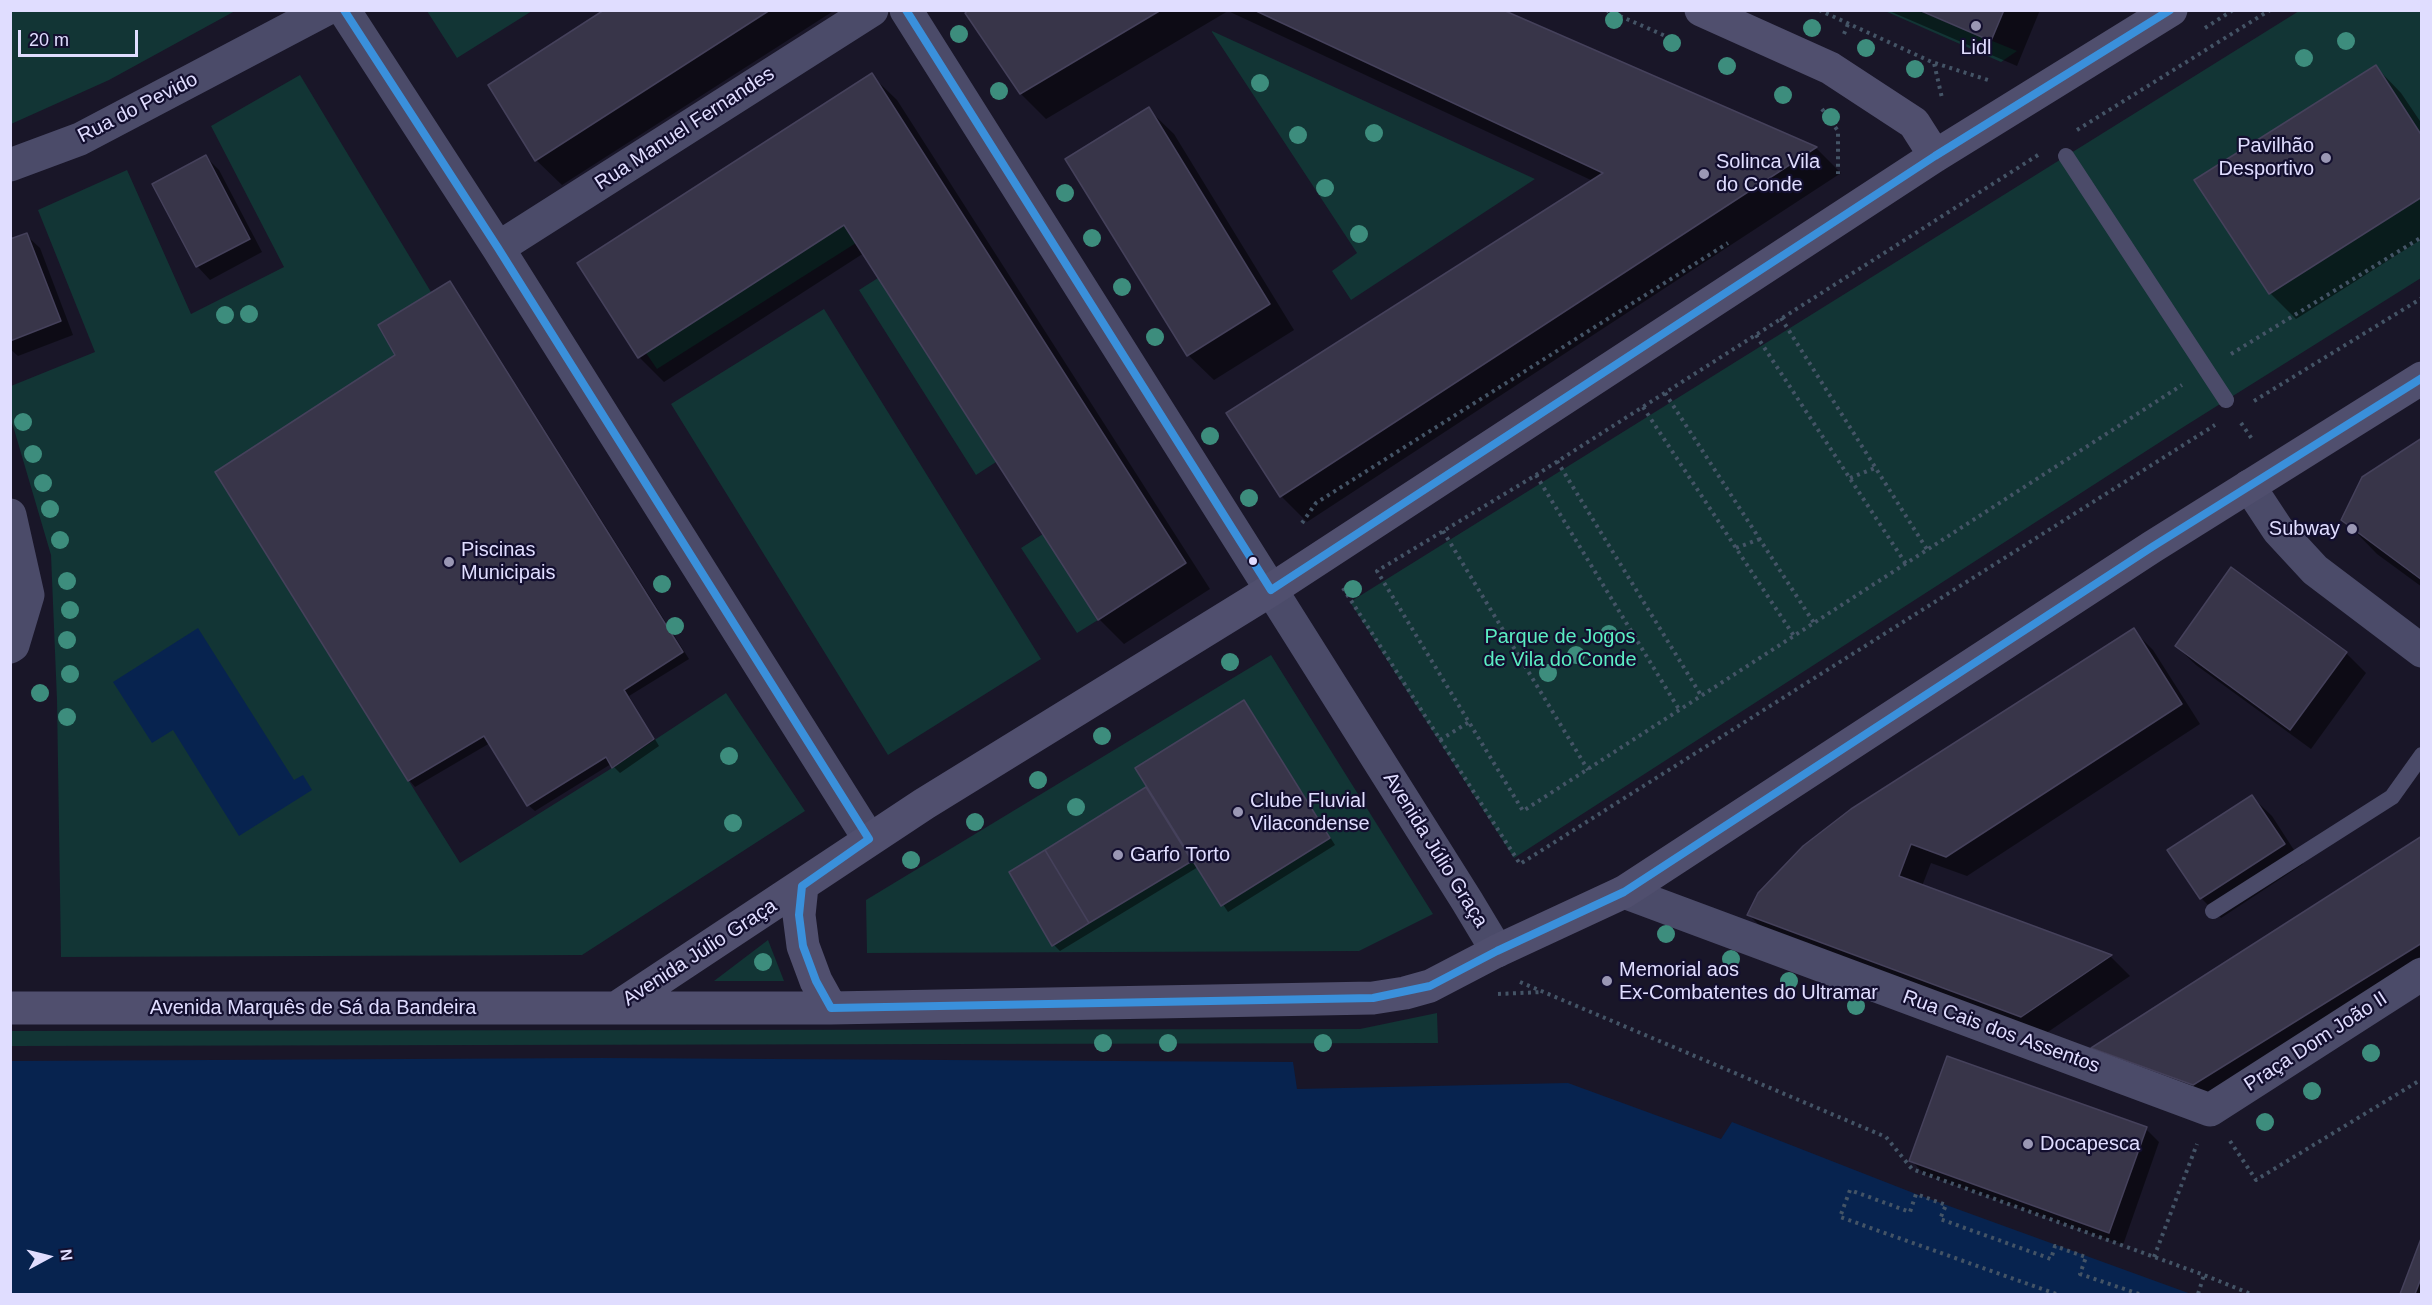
<!DOCTYPE html>
<meta charset="utf-8">
<style>
body{margin:0}
#map{position:relative;width:2432px;height:1305px;overflow:hidden;background:#191628;font-family:Helvetica,sans-serif}
canvas{display:block}
.frame{position:absolute;inset:0;border:12px solid #e0ddff;pointer-events:none}
.north{position:absolute;left:18px;top:1227px;width:60px;height:60px;-webkit-text-stroke:4px #130f2f;paint-order:stroke;rotate:83deg;font-size:16px;font-weight:700;line-height:24px;text-align:center;color:#e0ddff}
.north::after{content:'';display:block;margin:auto;width:21px;height:27px;background:#e0ddff;clip-path:polygon(50% 0,100% 100%,50% 72%,0 100%)}
.scale{position:absolute;left:18px;top:30px;width:120px;height:27px;box-sizing:border-box;border:3px solid #e0ddff;border-top:0;padding-left:8px;font-size:18px;line-height:21px;white-space:nowrap;color:#e0ddff;-webkit-text-stroke:4px #130f2f;paint-order:stroke}
</style>
<div id="map">
<canvas width="2432" height="1305"></canvas>
<div class="frame"></div>
<div class="north">N</div>
<div class="scale">20 m</div>
</div>
<script>
const c = document.querySelector('canvas').getContext('2d');
c.lineJoin = 'round';
function fillPath(path, color) {
  c.fillStyle = color;
  c.fill(path, 'evenodd');
}
function poly(rows) {
  const path = new Path2D();
  for (const r of rows) {
    path.moveTo(r[0], r[1]);
    for (let i = 2; i < r.length; i += 2) path.lineTo(r[i], r[i + 1]);
  }
  return path;
}
function strokePath(path, color, width, dash) {
  c.strokeStyle = color;
  c.lineWidth = width;
  c.lineCap = dash ? 'butt' : 'round';
  c.setLineDash(dash || []);
  c.stroke(path);
}
function drawText(font, color, halo, rows, align = 'center') {
  c.font = font + ' Helvetica,sans-serif';
  c.lineWidth = 4.5;
  c.setLineDash([]);
  c.textBaseline = 'middle';
  c.strokeStyle = halo;
  c.fillStyle = color;
  for (const [text, x, y, turn = 0] of rows) {
    c.save();
    c.translate(x, y);
    c.rotate((+turn || 0) * Math.PI / 180);
    c.textAlign = isNaN(turn) ? turn : align;
    if (halo) c.strokeText(text, 0, 0);
    c.fillText(text, 0, 0);
    c.restore();
  }
}
const green = poly([
 [10,11,11,10,235,11,109,80,11,124],
 [427,11,532,11,457,58],
 [1885,11,1919,11,2017,51,2001,62],
 [2299,11,2421,11,2421,278,2185,426,1514,858,1350,602],
 [1212,32,1212,31,1535,179,1351,300,1332,271,1357,253],
 [300,75,431,292,379,325,395,355,216,472,460,863,612,768,726,693,805,811,582,955,61,957,57,700,51,555,11,419,11,386,95,352,38,210,127,170,191,314,284,267,211,126],
 [844,225,856,243,657,369,646,353],
 [878,278,996,462,976,475,859,290],
 [824,309,1041,659,888,755,671,404],
 [1043,534,1098,620,1077,633,1021,548],
 [1271,655,1433,914,1359,951,867,953,866,900],
 [768,940,784,981,714,981],
 [1437,1013,1438,1043,10,1046,11,1031,1360,1029]
]);
const water = poly([
 [198,628,294,780,303,775,312,790,239,836,173,730,152,743,113,682],
 [602,1058,1293,1062,1297,1089,1568,1083,1721,1139,1732,1122,1916,1194,2191,1294,11,1294,11,1061]
]);
const shadow = poly([
 [607,10,835,10,562,185,536,160],
 [972,10,1499,10,1816,148,1841,173,1307,522,1281,496,1228,414,1593,181,1228,11,1046,119,1021,94,967,13],
 [1887,10,2040,10,2017,66],
 [2376,67,2401,93,2422,124,2422,239,2296,319,2270,293],
 [871,75,897,100,1210,589,1124,644,1099,619,864,253,664,382,639,357],
 [1148,109,1174,134,1294,330,1214,380,1188,355],
 [206,157,219,170,262,252,210,280,197,266],
 [26,235,40,248,73,335,18,356,10,349,10,241],
 [450,282,456,289,689,659,629,696,659,746,620,773,611,764,535,811,528,805,490,743,415,787,409,780,397,356],
 [2422,441,2422,587,2377,554,2343,519],
 [2133,630,2153,650,2200,724,1967,876,1931,863,1922,886,2111,957,2130,976,2042,1036,1769,935,1749,915],
 [2176,646,2346,653,2366,673,2311,749,2196,665],
 [1244,702,1250,709,1335,845,1228,912,1198,867,1060,951,1054,945,1011,872,1148,788],
 [2252,797,2272,816,2303,864,2221,918,2201,898],
 [2422,838,2422,975,2214,1105,2113,1067,2094,1048],
 [2146,1129,2159,1142,2123,1245,1924,1174,1911,1160],
 [2422,1241,2422,1294,2402,1294]
]);
const building = poly([
 [604,10,770,10,535,161,488,85,604,10],
 [969,10,1161,10,1020,94,965,13,969,10],
 [1254,10,1503,10,1817,147,1280,497,1226,413,1603,173,1254,10],
 [1919,10,2004,10,1991,41,1919,10],
 [2376,65,2422,136,2422,197,2269,294,2194,180,2376,65],
 [872,73,1186,563,1098,620,844,225,638,358,577,263,872,73],
 [1149,107,1270,304,1187,356,1065,159,1149,107],
 [206,155,250,239,196,267,152,184,206,155],
 [27,233,61,321,10,341,10,239,27,233],
 [450,281,683,652,624,690,654,739,612,768,606,757,527,806,484,736,408,781,215,472,395,355,378,325,450,281],
 [2422,438,2422,580,2341,520,2362,477,2422,438],
 [2231,567,2347,652,2290,730,2175,646,2231,567],
 [2134,628,2182,704,1946,857,1911,844,1899,876,2112,955,2021,1017,1747,915,1758,893,1803,846,1851,809,2134,628],
 [1244,700,1330,838,1221,906,1135,768,1244,700],
 [1146,787,1192,861,1089,923,1045,850,1146,787],
 [2252,795,2285,844,2200,899,2167,850,2252,795],
 [2422,836,2422,943,2193,1085,2091,1048,2422,836],
 [1045,850,1089,923,1052,946,1009,872,1045,850],
 [1947,1056,2147,1127,2109,1233,1909,1161,1947,1056],
 [2422,1236,2422,1276,2415,1294,2400,1294,2422,1236]
]);
const path = poly([
 [1606,10,1677,41],
 [1819,10,1934,63,1942,98],
 [2205,28,2233,10],
 [1844,34,1848,24],
 [1935,63,1988,80],
 [1822,109,1838,131,1838,174],
 [2077,130,2270,10],
 [2038,155,1536,475,1377,571,1523,811,2182,385],
 [1781,318,1928,551],
 [1756,335,1906,564],
 [2231,354,2422,237],
 [1665,393,1814,623],
 [2254,401,2422,298],
 [1643,407,1794,636],
 [2241,423,2252,439],
 [1557,461,1702,697],
 [1536,475,1680,711],
 [1850,478,1875,468],
 [1302,523,1316,503,1728,243],
 [1443,531,1588,770],
 [1736,548,1760,539],
 [1343,588,1520,864,2215,425],
 [1440,740,1469,722],
 [1520,982,1886,1137,1912,1169,2204,1275,2251,1294],
 [1498,994,1542,992],
 [2230,1141,2256,1180,2422,1079],
 [2154,1257,2197,1144],
 [2056,1294,1840,1217,1850,1190,1910,1212,1916,1194,1946,1205,1940,1219,2051,1259,2055,1246,2086,1257,2080,1274,2139,1294],
 [2198,1294,2204,1275]
]);
const lane = poly([
 [2066,156,2226,400],
 [2213,911,2392,797,2422,755]
]);
const street = poly([
 [344,10,498,248,869,839],
 [906,10,1467,901,1497,951],
 [10,165,80,139,325,10],
 [498,248,872,10],
 [2249,486,2278,530,2315,570,2422,651],
 [10,515,28,595,13,645,10,647],
 [1624,892,2210,1110,2422,974]
]);
const secondary = poly([
 [1701,10,1830,68,1914,123,1935,156],
 [802,886,799,915,803,946,816,981,831,1008],
 [10,1008,831,1008,1373,998,1405,993,1430,986,1497,951,1624,892,2152,547,2422,378],
 [616,1008,924,804,1271,590,1935,156,2171,10]
]);
const bus1 = poly([
 [344,10,498,248,869,839,802,886,799,915,803,946,816,981,831,1008,1373,998,1430,986,1497,951,1624,892,2152,547,2422,378],
 [906,10,1271,590,1935,156,2170,10]
]);
const trees = [
 [1614,20],
 [1812,28],
 [959,34],
 [2346,41],
 [1672,43],
 [1866,48],
 [2304,58],
 [1727,66],
 [1915,69],
 [1260,83],
 [999,91],
 [1783,95],
 [1831,117],
 [1374,133],
 [1298,135],
 [1325,188],
 [1065,193],
 [1359,234],
 [1092,238],
 [1122,287],
 [249,314],
 [225,315],
 [1155,337],
 [23,422],
 [1210,436],
 [33,454],
 [43,483],
 [1249,498],
 [50,509],
 [60,540],
 [67,581],
 [662,584],
 [1353,589],
 [70,610],
 [675,626],
 [1609,634],
 [67,640],
 [1576,655],
 [1230,662],
 [1548,673],
 [70,674],
 [40,693],
 [67,717],
 [1102,736],
 [729,756],
 [1038,780],
 [1076,807],
 [975,822],
 [733,823],
 [911,860],
 [1666,934],
 [1731,959],
 [763,962],
 [1789,981],
 [1856,1006],
 [1103,1043],
 [1168,1043],
 [1323,1043],
 [2371,1053],
 [2312,1091],
 [2265,1122]
];
const markers = [
 [1976,26,6,"#9a97b4"],
 [2326,158,6,"#9a97b4"],
 [1704,174,6,"#9a97b4"],
 [2352,529,6,"#9a97b4"],
 [1253,561,5,"#e0ddff"],
 [449,562,6,"#9a97b4"],
 [1238,812,6,"#9a97b4"],
 [1118,855,6,"#9a97b4"],
 [1607,981,6,"#9a97b4"],
 [2028,1144,6,"#9a97b4"]
];
const poiNames = [
 ["Lidl",1976,48,"center"],
 ["Pavilhão",2314,146,"right"],
 ["Desportivo",2314,169,"right"],
 ["Solinca Vila",1716,162],
 ["do Conde",1716,185],
 ["Subway",2340,529,"right"],
 ["Piscinas",461,550],
 ["Municipais",461,573],
 ["Clube Fluvial",1250,801],
 ["Vilacondense",1250,824],
 ["Garfo Torto",1130,855],
 ["Memorial aos",1619,970],
 ["Ex-Combatentes do Ultramar",1619,993],
 ["Docapesca",2040,1144]
];
const streetNames = [
 ["Rua do Pevido",138,108,-27],
 ["Rua Manuel Fernandes",685,129,-33],
 ["Avenida Júlio Graça",1435,850,58],
 ["Avenida Júlio Graça",700,953,-33],
 ["Avenida Marquês de Sá da Bandeira",313,1008],
 ["Rua Cais dos Assentos",2001,1032,20],
 ["Praça Dom João II",2316,1042,-33]
];
const parkNames = [
 ["Parque de Jogos",1560,637],
 ["de Vila do Conde",1560,660]
];
fillPath(green, '#123535');
fillPath(water, '#07234f');
fillPath(shadow, '#0007');
fillPath(building, '#383549');
strokePath(building, '#45415b', 1.5);
strokePath(path, '#445466', 4, [3, 4.5]);
strokePath(lane, '#4b4b69', 16);
strokePath(street, '#4b4b69', 33);
strokePath(secondary, '#504f6e', 33);
strokePath(bus1, '#3a90db', 8);
c.fillStyle = '#3d8d7d';
for (const [x, y] of trees) {
  c.beginPath();
  c.arc(x, y, 9, 0, 2 * Math.PI);
  c.fill();
}
for (const [x, y, r, color] of markers) {
  const dot = new Path2D();
  dot.arc(x, y, r, 0, 2 * Math.PI);
  c.fillStyle = color;
  c.fill(dot);
  strokePath(dot, '#130f2f', 2);
}
drawText('20px', '#e0ddff', '#130f2f', poiNames, 'left');
drawText('20px', '#e0ddff', '#130f2f', streetNames);
drawText('20px', '#5beec3', '#130f2f', parkNames);
</script>
